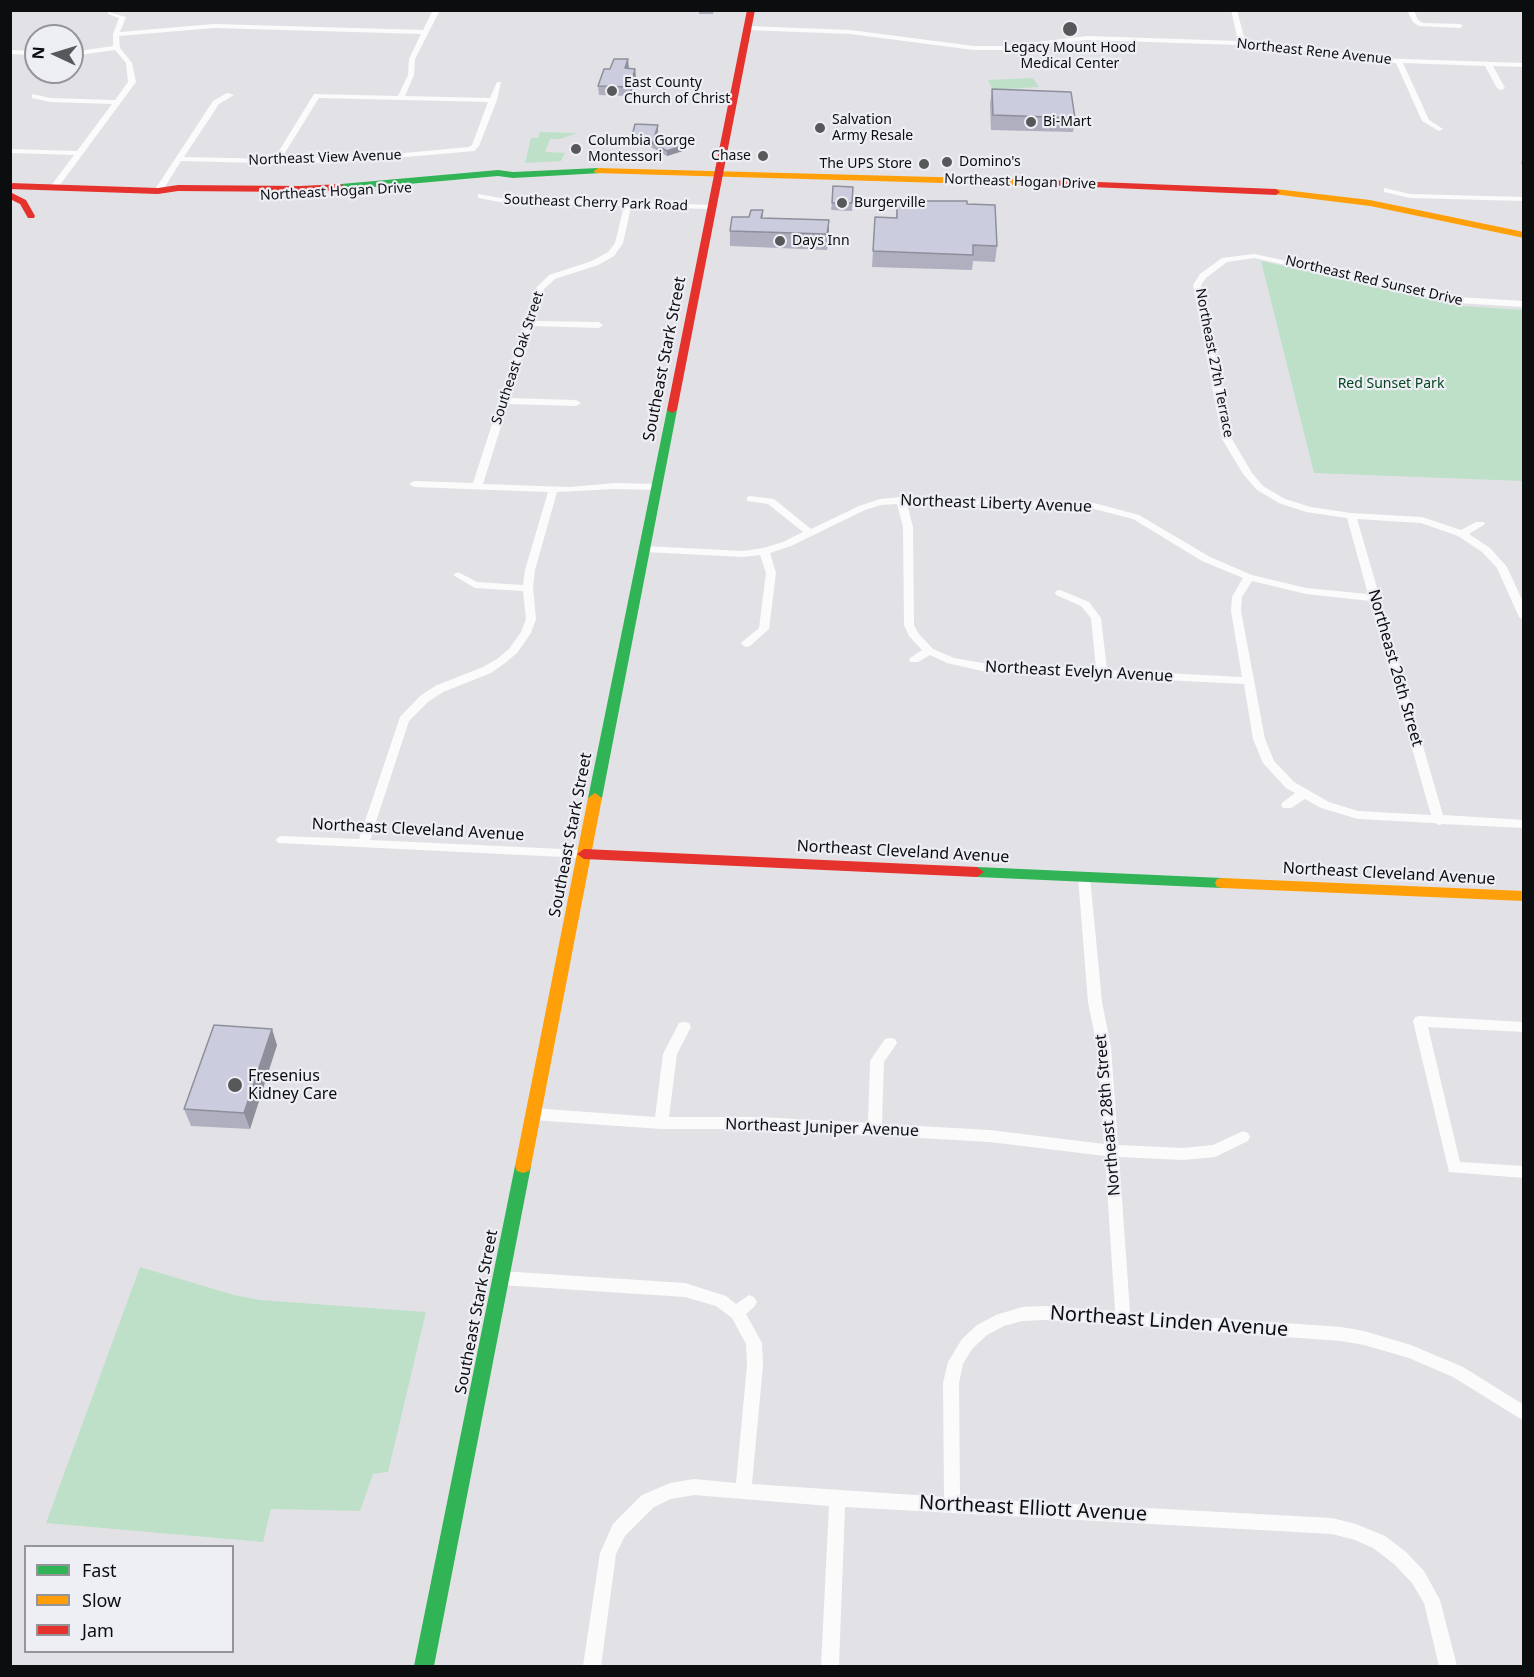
<!DOCTYPE html>
<style>
body{margin:0}
#map{position:relative;width:1534px;height:1677px;overflow:hidden;background:#e2e2e6;font-family:"Noto Sans",sans-serif}
canvas{display:block}
.frame{position:absolute;inset:0;border:12px solid #0c0d0f;pointer-events:none}
.legend{position:absolute;left:24px;top:1545px;width:210px;height:108px;box-sizing:border-box;background:#eeeef5;border:2px solid #949499;margin:0;padding:8px 10px;list-style:none;font-size:18px;color:#0c0d0f}
.legend li{display:flex;align-items:center;gap:12px;height:30px}
.legend b{width:30px;border:2px solid #949499}
.north{position:absolute;left:24px;top:24px;width:60px;height:60px;box-sizing:border-box;background:#eeeef5;border:2px solid #949499;border-radius:50%;rotate:274deg;font-size:16px;font-weight:700;line-height:24px;text-align:center;color:#0c0d0f}
.north::after{content:'';display:block;margin:auto;width:21px;height:27px;background:#57585a;clip-path:polygon(50% 0,100% 100%,50% 72%,0 100%)}
</style>
<div id="map">
<canvas width="1534" height="1677"></canvas>
<div class="frame"></div>
<ul class="legend">
<li><b style="height:8px;background:#30b455"></b>Fast</li>
<li><b style="height:8px;background:#ff9f0a"></b>Slow</li>
<li><b style="height:8px;background:#e5322d"></b>Jam</li>
</ul>
<div class="north">N</div>
</div>
<script>
const c = document.querySelector('canvas').getContext('2d');
c.lineJoin = 'round';
function fillPath(path, color) {
  c.fillStyle = color;
  c.fill(path, 'evenodd');
}
function poly(rows) {
  const path = new Path2D();
  for (const r of rows) {
    path.moveTo(r[0], r[1]);
    for (let i = 2; i < r.length; i += 2) path.lineTo(r[i], r[i + 1]);
  }
  return path;
}
function strokePath(path, color, width, dash) {
  c.strokeStyle = color;
  c.lineWidth = width;
  c.lineCap = dash ? 'butt' : 'round';
  c.setLineDash(dash || []);
  c.stroke(path);
}
function drawText(font, color, halo, rows, align = 'center') {
  c.font = font + ' "Noto Sans",sans-serif';
  c.lineWidth = 4.5;
  c.setLineDash([]);
  c.textBaseline = 'middle';
  c.strokeStyle = halo;
  c.fillStyle = color;
  for (const [text, x, y, turn = 0] of rows) {
    c.save();
    c.translate(x, y);
    c.rotate((+turn || 0) * Math.PI / 180);
    c.textAlign = isNaN(turn) ? turn : align;
    if (halo) c.strokeText(text, 0, 0);
    c.fillText(text, 0, 0);
    c.restore();
  }
}
const green = poly([
 [1033,78,1039,87,993,90,988,80],
 [540,132,577,133,560,139,550,139,545,152,565,153,561,161,525,163,531,138,538,138],
 [1261,261,1462,306,1523,310,1523,481,1314,473],
 [140,1267,234,1295,260,1300,426,1312,388,1472,373,1474,360,1511,271,1509,263,1542,46,1523]
]);
const street = poly([
 [433,10,440,10,415,59,414,75,405,96,490,98,497,82,501,82,497,100,479,146,474,151,372,160,298,164,181,161,161,193,155,193,154,191,213,101,227,93,234,95,219,104,184,157,274,159,314,94,398,96,408,75,409,59,421,34,214,28,119,36,120,48,132,63,136,82,57,189,50,187,74,155,10,153,10,149,77,151,112,104,50,102,32,98,32,94,50,98,115,100,128,82,126,63,115,50,72,56,72,52,113,46,113,34,119,18,108,14,108,12,126,17,120,32,214,24,423,30,433,10],
 [319,98,488,102,472,145,469,147,372,156,281,159,319,98],
 [1231,10,1237,10,1245,41,1270,42,1375,58,1524,63,1524,67,1493,66,1505,88,1501,90,1497,88,1485,66,1403,63,1429,120,1443,129,1439,131,1422,121,1396,63,1375,62,1270,46,1087,40,1004,50,974,50,850,34,747,30,744,28,747,26,850,30,974,46,1004,46,1087,36,1238,41,1231,10],
 [1407,10,1414,10,1418,20,1423,23,1460,24,1463,26,1460,28,1419,26,1413,22,1407,10],
 [10,50,36,51,36,55,10,54,10,50],
 [1384,188,1410,194,1524,197,1524,201,1410,198,1384,192,1384,188],
 [478,194,500,198,712,205,716,207,712,209,631,207,623,243,614,256,598,265,555,279,544,289,534,321,599,322,603,325,599,328,532,326,509,398,576,400,581,403,576,406,508,404,483,484,570,487,614,483,657,484,662,487,657,490,614,489,557,492,535,570,533,588,536,619,531,633,517,653,505,663,491,673,443,692,428,702,409,721,370,840,584,850,590,854,584,858,278,843,276,840,278,837,282,836,359,839,400,717,420,696,435,686,483,667,497,659,509,649,521,632,526,619,523,591,475,588,453,575,458,572,477,582,523,585,525,570,548,492,414,487,409,484,414,481,473,483,536,288,549,275,592,261,608,252,615,243,624,206,500,202,478,198,478,194],
 [1254,254,1458,297,1524,301,1524,307,1458,303,1254,258,1227,262,1206,278,1201,285,1232,439,1252,473,1263,486,1285,499,1311,507,1351,513,1422,517,1461,530,1476,522,1484,522,1485,524,1469,534,1490,548,1507,567,1524,604,1524,620,1519,617,1497,568,1482,552,1458,536,1421,523,1357,519,1443,815,1524,820,1524,828,1443,824,1439,825,1434,823,1358,819,1321,808,1305,799,1291,808,1283,808,1281,805,1283,802,1295,793,1286,788,1263,763,1253,739,1244,684,982,671,947,663,930,655,918,662,910,662,909,660,910,658,922,650,909,636,904,625,903,527,897,504,881,505,865,510,791,546,770,553,776,573,769,629,750,646,746,647,741,644,742,642,759,628,766,573,760,555,743,557,645,552,640,549,645,546,743,551,763,548,783,542,803,532,768,504,747,501,747,497,750,496,774,499,811,529,859,506,880,499,901,497,1094,503,1139,515,1210,557,1252,575,1306,588,1368,594,1347,518,1306,512,1279,503,1257,490,1243,474,1222,439,1193,285,1200,274,1222,258,1254,254],
 [928,503,1094,509,1133,519,1202,561,1243,578,1232,597,1231,611,1242,677,1107,670,1101,618,1089,602,1060,590,1056,591,1055,593,1056,595,1081,606,1091,618,1096,669,982,663,954,658,933,649,918,633,914,625,913,527,907,504,928,503],
 [1252,581,1306,594,1370,601,1431,815,1358,811,1329,802,1294,782,1274,761,1265,739,1241,611,1242,597,1252,581],
 [1084,873,1088,874,1090,877,1102,1002,1111,1047,1118,1145,1183,1148,1213,1145,1243,1131,1248,1133,1250,1137,1248,1141,1215,1157,1183,1160,1119,1157,1130,1312,1341,1327,1364,1331,1411,1345,1463,1367,1524,1405,1524,1421,1453,1377,1409,1358,1364,1345,1341,1341,1123,1325,1044,1320,1022,1321,1004,1326,987,1335,972,1349,963,1364,959,1383,960,1498,1332,1518,1356,1524,1385,1536,1406,1552,1424,1571,1440,1600,1457,1666,1439,1666,1424,1603,1412,1583,1394,1564,1373,1548,1355,1540,1332,1534,845,1507,839,1666,821,1666,829,1506,694,1495,671,1499,654,1507,625,1536,616,1554,601,1666,583,1666,600,1553,613,1524,642,1495,670,1483,694,1479,736,1483,747,1365,746,1344,732,1318,716,1306,685,1297,501,1285,496,1283,494,1278,496,1273,501,1271,685,1283,726,1296,736,1304,749,1295,754,1297,757,1302,754,1307,746,1314,762,1343,763,1365,752,1484,944,1497,943,1383,948,1362,962,1339,977,1325,996,1315,1022,1307,1044,1306,1115,1311,1105,1156,990,1142,759,1129,661,1129,533,1120,528,1118,526,1114,528,1110,533,1108,655,1117,663,1054,679,1023,684,1022,689,1023,691,1027,677,1054,669,1117,759,1117,868,1123,870,1061,885,1039,890,1038,895,1039,897,1043,884,1062,882,1124,990,1130,1104,1144,1097,1047,1088,1002,1078,877,1080,874,1084,873],
 [1420,1016,1524,1022,1524,1032,1428,1027,1460,1162,1524,1166,1524,1178,1449,1172,1413,1021,1415,1017,1420,1016]
]);
const fast = poly([
 [598,168,602,171,601,173,513,178,498,176,341,190,337,187,341,184,498,170,513,172,598,168],
 [672,407,677,410,602,798,595,803,588,798,667,410,672,407],
 [977,867,1222,878,1227,879,1229,883,1227,887,1222,888,977,877,970,872,977,867],
 [523,1159,529,1161,531,1166,434,1666,414,1666,515,1166,517,1161,523,1159]
]);
const slow = poly([
 [598,168,1048,180,1052,183,1048,186,595,173,594,171,598,168],
 [1276,189,1370,200,1524,232,1524,238,1370,206,1273,194,1273,190,1276,189],
 [595,793,602,798,531,1166,529,1171,523,1173,517,1171,515,1166,588,798,595,793],
 [1222,878,1524,891,1524,901,1222,888,1217,887,1215,883,1217,879,1222,878]
]);
const jam = poly([
 [747,10,755,10,677,410,672,413,667,410,747,10],
 [1048,180,1276,189,1280,192,1276,195,1045,185,1045,181,1048,180],
 [10,183,158,188,178,185,300,186,341,184,345,187,341,190,300,192,178,191,158,194,10,189,10,183],
 [10,192,26,200,35,216,34,218,28,218,20,204,10,199,10,192],
 [584,849,977,867,984,872,977,877,584,859,577,854,584,849]
]);
const wall = poly([
 [699,10,714,10,713,14,699,14],
 [629,69,635,69,636,78,630,96,599,95,598,86],
 [992,89,1075,118,1073,132,991,130,990,104],
 [658,125,658,131,655,142,686,144,686,150,667,156,642,142,632,142,632,136],
 [1524,156,1524,172,1522,169,1523,165,1521,163],
 [853,187,852,211,831,210,832,203],
 [897,201,967,204,997,246,995,262,973,261,972,270,872,267,875,217,896,218],
 [763,210,763,218,829,220,827,250,730,246,730,231,749,217],
 [277,1045,250,1129,191,1126,184,1109]
]);
const shadedWall = poly([
 [628,59,629,69,625,68],
 [635,69,636,78,630,96,630,87],
 [658,125,658,131,654,144,653,143],
 [686,144,686,150,667,156,667,151],
 [829,220,829,236,827,250,827,234],
 [272,1029,277,1045,250,1129,244,1113]
]);
const building = poly([
 [614,59,628,59,625,68,635,69,630,87,598,86,604,69,610,69,614,59],
 [992,89,1071,92,1075,118,993,115,992,89],
 [635,124,658,125,653,142,670,136,686,144,667,151,641,137,632,136,635,124],
 [833,186,853,187,852,203,832,203,833,186],
 [897,201,967,201,967,204,995,205,997,246,973,245,973,255,873,251,875,217,897,218,897,201],
 [751,210,763,210,761,218,829,220,827,234,730,231,732,217,749,217,751,210],
 [214,1025,272,1029,244,1113,184,1109,214,1025]
]);
const markers = [
 [1070,29,8,"#57585a"],
 [612,91,6,"#57585a"],
 [1031,122,6,"#57585a"],
 [820,128,6,"#57585a"],
 [576,149,6,"#57585a"],
 [763,156,6,"#57585a"],
 [947,162,6,"#57585a"],
 [924,164,6,"#57585a"],
 [842,203,6,"#57585a"],
 [780,241,6,"#57585a"],
 [235,1085,8,"#57585a"]
];
const farPoinames = [
 ["Legacy Mount Hood",1070,48,"center"],
 ["Medical Center",1070,64,"center"],
 ["East County",624,83],
 ["Church of Christ",624,99],
 ["Salvation",832,120],
 ["Army Resale",832,136],
 ["Bi-Mart",1043,122],
 ["Columbia Gorge",588,141],
 ["Montessori",588,157],
 ["Chase",751,156,"right"],
 ["Domino's",959,162],
 ["The UPS Store",912,164,"right"],
 ["Burgerville",854,203],
 ["Days Inn",792,241]
];
const farStreetnames = [
 ["Northeast Rene Avenue",1314,52,6],
 ["Northeast View Avenue",325,158,-2],
 ["Northeast Hogan Drive",1020,182,2],
 ["Northeast Hogan Drive",336,192,-3],
 ["Southeast Cherry Park Road",596,203,2],
 ["Northeast Red Sunset Drive",1374,281,13],
 ["Southeast Oak Street",518,358,-72],
 ["Northeast 27th Terrace",1214,363,79]
];
const farParknames = [
 ["Red Sunset Park",1391,384]
];
const streetNames = [
 ["Southeast Stark Street",665,359,-79],
 ["Northeast Liberty Avenue",996,504,2],
 ["Northeast 26th Street",1395,668,74],
 ["Northeast Evelyn Avenue",1079,672,3],
 ["Northeast Cleveland Avenue",418,830,3],
 ["Southeast Stark Street",571,835,-79],
 ["Northeast Cleveland Avenue",903,852,3],
 ["Northeast Cleveland Avenue",1389,874,3],
 ["Northeast 28th Street",1108,1115,-95],
 ["Northeast Juniper Avenue",822,1128,2],
 ["Southeast Stark Street",477,1312,-79]
];
const poiNames = [
 ["Fresenius",248,1076],
 ["Kidney Care",248,1094]
];
const nearStreetnames = [
 ["Northeast Linden Avenue",1169,1322,4],
 ["Northeast Elliott Avenue",1033,1509,3]
];
fillPath(green, '#bee0c8');
fillPath(street, '#fbfbfb');
fillPath(fast, '#30b455');
fillPath(slow, '#ff9f0a');
fillPath(jam, '#e5322d');
fillPath(wall, '#afafbf');
fillPath(shadedWall, '#8e8f9b');
fillPath(building, '#cbccde');
strokePath(building, '#8e8f9b', 1.5);
for (const [x, y, r, color] of markers) {
  const dot = new Path2D();
  dot.arc(x, y, r, 0, 2 * Math.PI);
  c.fillStyle = color;
  c.fill(dot);
  strokePath(dot, '#eeeef5', 2);
}
drawText('14px', '#0c0d0f', '#eeeef5', farPoinames, 'left');
drawText('14px', '#0c0d0f', '#eeeef5', farStreetnames);
drawText('14px', '#054620', '#eeeef5', farParknames);
drawText('16px', '#0c0d0f', '#eeeef5', streetNames);
drawText('16px', '#0c0d0f', '#eeeef5', poiNames, 'left');
drawText('20px', '#0c0d0f', '#eeeef5', nearStreetnames);
</script>
